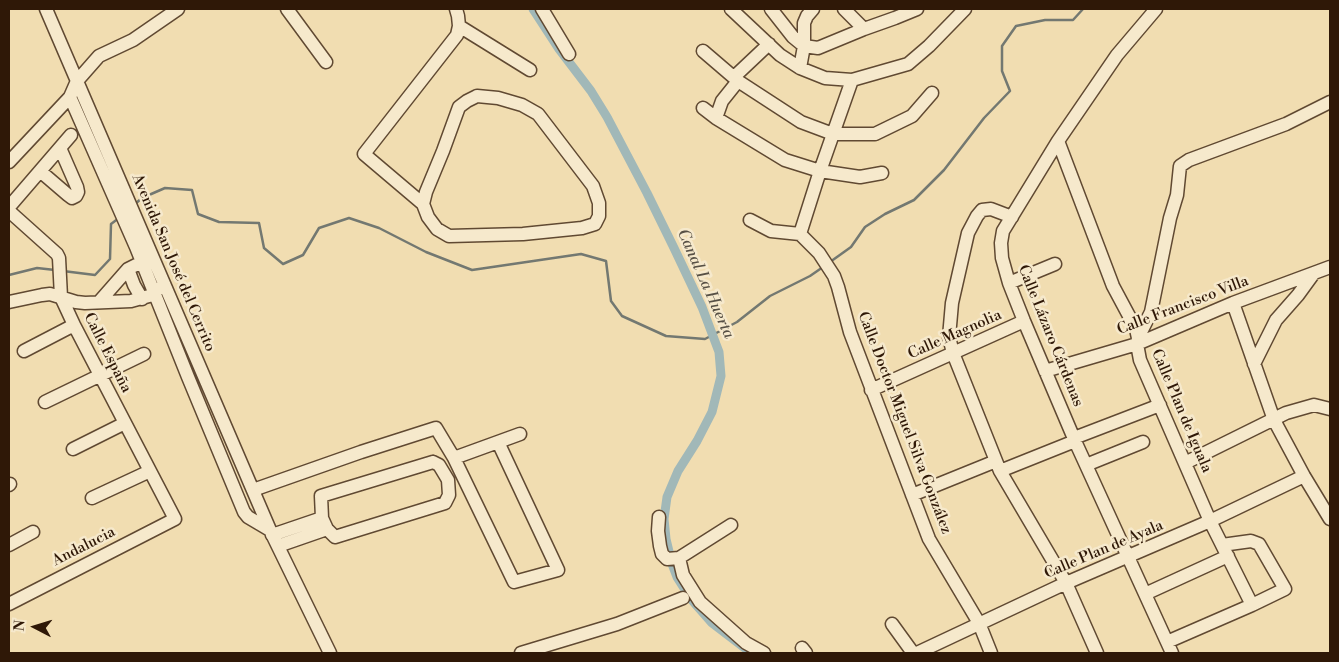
<!DOCTYPE html>
<meta charset="utf-8">
<style>
body{margin:0}
#map{position:relative;width:1339px;height:662px;overflow:hidden;background:#f1ddb1;font-family:"Libre Bodoni",serif}
canvas{display:block}
.frame{position:absolute;inset:0;border:10px solid #2f1807;pointer-events:none}
.north{position:absolute;left:10px;top:602px;width:50px;height:50px;-webkit-text-stroke:4px #f6e9cc;paint-order:stroke;rotate:275deg;font-size:14px;font-weight:700;line-height:20px;text-align:center;color:#2f1807}
.north::after{content:'';display:block;margin:auto;width:18px;height:22px;background:#2f1807;clip-path:polygon(50% 0,100% 100%,50% 72%,0 100%)}
</style>
<div id="map">
<canvas width="1339" height="662"></canvas>
<div class="frame"></div>
<div class="north">N</div>
</div>
<script>
const c = document.querySelector('canvas').getContext('2d');
c.lineJoin = 'round';
function poly(rows) {
  const path = new Path2D();
  for (const r of rows) {
    path.moveTo(r[0], r[1]);
    for (let i = 2; i < r.length; i += 2) path.lineTo(r[i], r[i + 1]);
  }
  return path;
}
function strokePath(path, color, width, dash) {
  c.strokeStyle = color;
  c.lineWidth = width;
  c.lineCap = dash ? 'butt' : 'round';
  c.setLineDash(dash || []);
  c.stroke(path);
}
function drawText(font, color, halo, rows, align = 'center') {
  c.font = font + ' "Libre Bodoni",serif';
  c.lineWidth = 5;
  c.setLineDash([]);
  c.textBaseline = 'middle';
  c.strokeStyle = halo;
  c.fillStyle = color;
  for (const [text, x, y, turn = 0] of rows) {
    c.save();
    c.translate(x, y);
    c.rotate((+turn || 0) * Math.PI / 180);
    c.textAlign = isNaN(turn) ? turn : align;
    if (halo) c.strokeText(text, 0, 0);
    c.fillText(text, 0, 0);
    c.restore();
  }
}
const stream = poly([
 [135,204,142,198,165,188,192,190,198,214,219,222,259,223,264,248,283,264,303,255,319,228,349,218,379,228,426,252,472,270,581,254,606,261,611,301,622,316,666,336,705,339,737,322,770,296,810,276,823,267],
 [830,262,851,247,865,227,885,214,914,200,944,170,984,118,1010,91,1002,71,1002,46,1016,26,1045,20,1073,20,1083,9],
 [63,271,95,275,110,259,111,224,119,218],
 [9,275,37,268,55,270]
]);
const canal = poly([
 [533,9,559,49,591,91,607,117,647,193,674,248,702,307,719,352,721,376,712,412,697,441,678,471,667,497,664,519,666,539,672,564,677,577,691,599,712,623,746,649]
]);
const minor = poly([
 [46,9,270,530,330,653],
 [287,9,326,62],
 [542,9,569,54],
 [731,9,780,55,800,68,825,78,852,80,908,64,929,46,965,9],
 [771,9,793,37,804,46,818,48,864,29,895,18,917,9],
 [844,9,864,29],
 [1156,9,1117,55,1058,141,1003,231,1001,243,1002,258,1009,283,1024,321,1075,441,1172,653],
 [459,26,530,70],
 [703,51,738,81,801,122,833,134,875,134,912,116,932,93],
 [800,68,804,46,804,23,807,16,813,9],
 [734,77,769,44],
 [477,96,498,98,522,105,538,114,593,186,599,203,599,216,595,224,582,228,523,234,449,236,437,229,428,217,423,204,426,192,443,151,459,107,467,101,477,96],
 [70,97,136,247,188,377,244,512,248,517,270,530],
 [703,108,716,118,785,160,820,171,860,177,882,173],
 [716,118,722,101,738,81],
 [1058,141,1113,286,1136,329,1138,338,1137,344,1140,360,1210,521,1252,605],
 [9,162,70,97,77,81,99,56,133,40,178,9],
 [40,171,68,195,72,198,76,196,78,192,77,187,60,148],
 [423,204,364,154,457,35,459,26,458,16,456,9],
 [9,207,71,135],
 [9,211,57,254,59,258,61,297,74,325,175,519,9,604],
 [1012,217,991,209,982,210,977,216,968,233,952,303,949,337,953,353,1000,471,1066,583,1097,653],
 [750,220,771,231,800,234],
 [800,234,819,253,834,276,838,287,850,332,929,539,979,623,991,653],
 [800,234,820,171,852,80],
 [128,269,134,285,142,299],
 [1009,283,1055,264],
 [9,302,42,295,50,294,76,302,85,303,131,301,149,296,160,288],
 [99,302,128,269,142,262,149,261],
 [1233,303,1274,420,1304,476,1330,519],
 [1138,338,1151,312,1170,218,1177,195,1180,166,1189,160,1286,124,1330,102],
 [24,351,74,325],
 [1254,364,1276,320,1298,295,1314,273],
 [1045,371,1137,344,1233,303,1330,267],
 [871,390,1024,321],
 [45,402,144,354],
 [1074,438,1160,405],
 [73,449,125,423],
 [454,458,520,434],
 [433,462,439,465,448,480,449,495,445,503,335,537,327,529,322,518,321,496,433,462],
 [1185,463,1286,413,1314,405,1330,409],
 [1086,465,1143,442],
 [1000,471,1075,441],
 [9,485,10,484],
 [253,490,361,452,436,428,454,458,514,582,558,570,498,442],
 [912,495,996,461],
 [92,498,150,471],
 [659,517,658,531,660,546,662,554,667,559,679,558,731,525],
 [272,535,322,518],
 [9,545,33,532],
 [278,546,327,529],
 [679,558,683,575,700,602,746,643,764,653],
 [1145,594,1228,556],
 [892,624,913,653],
 [1167,642,1252,605,1285,589,1259,544,1251,541,1222,545],
 [802,648,806,653],
 [521,653,617,624,683,598],
 [917,653,1066,583,1210,521,1304,476]
]);
const streetNames = [
 ["Avenida San José del Cerrito",173,263,67],
 ["Calle Francisco Villa",1183,306,-21],
 ["Calle Magnolia",955,335,-24],
 ["Calle Lázaro Cárdenas",1050,336,68],
 ["Calle España",107,353,63],
 ["Calle Plan de Iguala",1181,411,67],
 ["Calle Doctor Miguel Silva González",904,423,69],
 ["Andalucia",84,547,-27],
 ["Calle Plan de Ayala",1104,550,-23]
];
const waterNames = [
 ["Canal La Huerta",705,284,66]
];
strokePath(stream, '#737871', 2.5);
strokePath(canal, '#a1b8b8', 9);
strokePath(minor, '#604932', 15);
strokePath(minor, '#f6e9cc', 12);
drawText('15px', '#2f1807', '#f6e9cc', streetNames);
drawText('italic 16px', '#575045', '#f6e9cc', waterNames);
</script>
